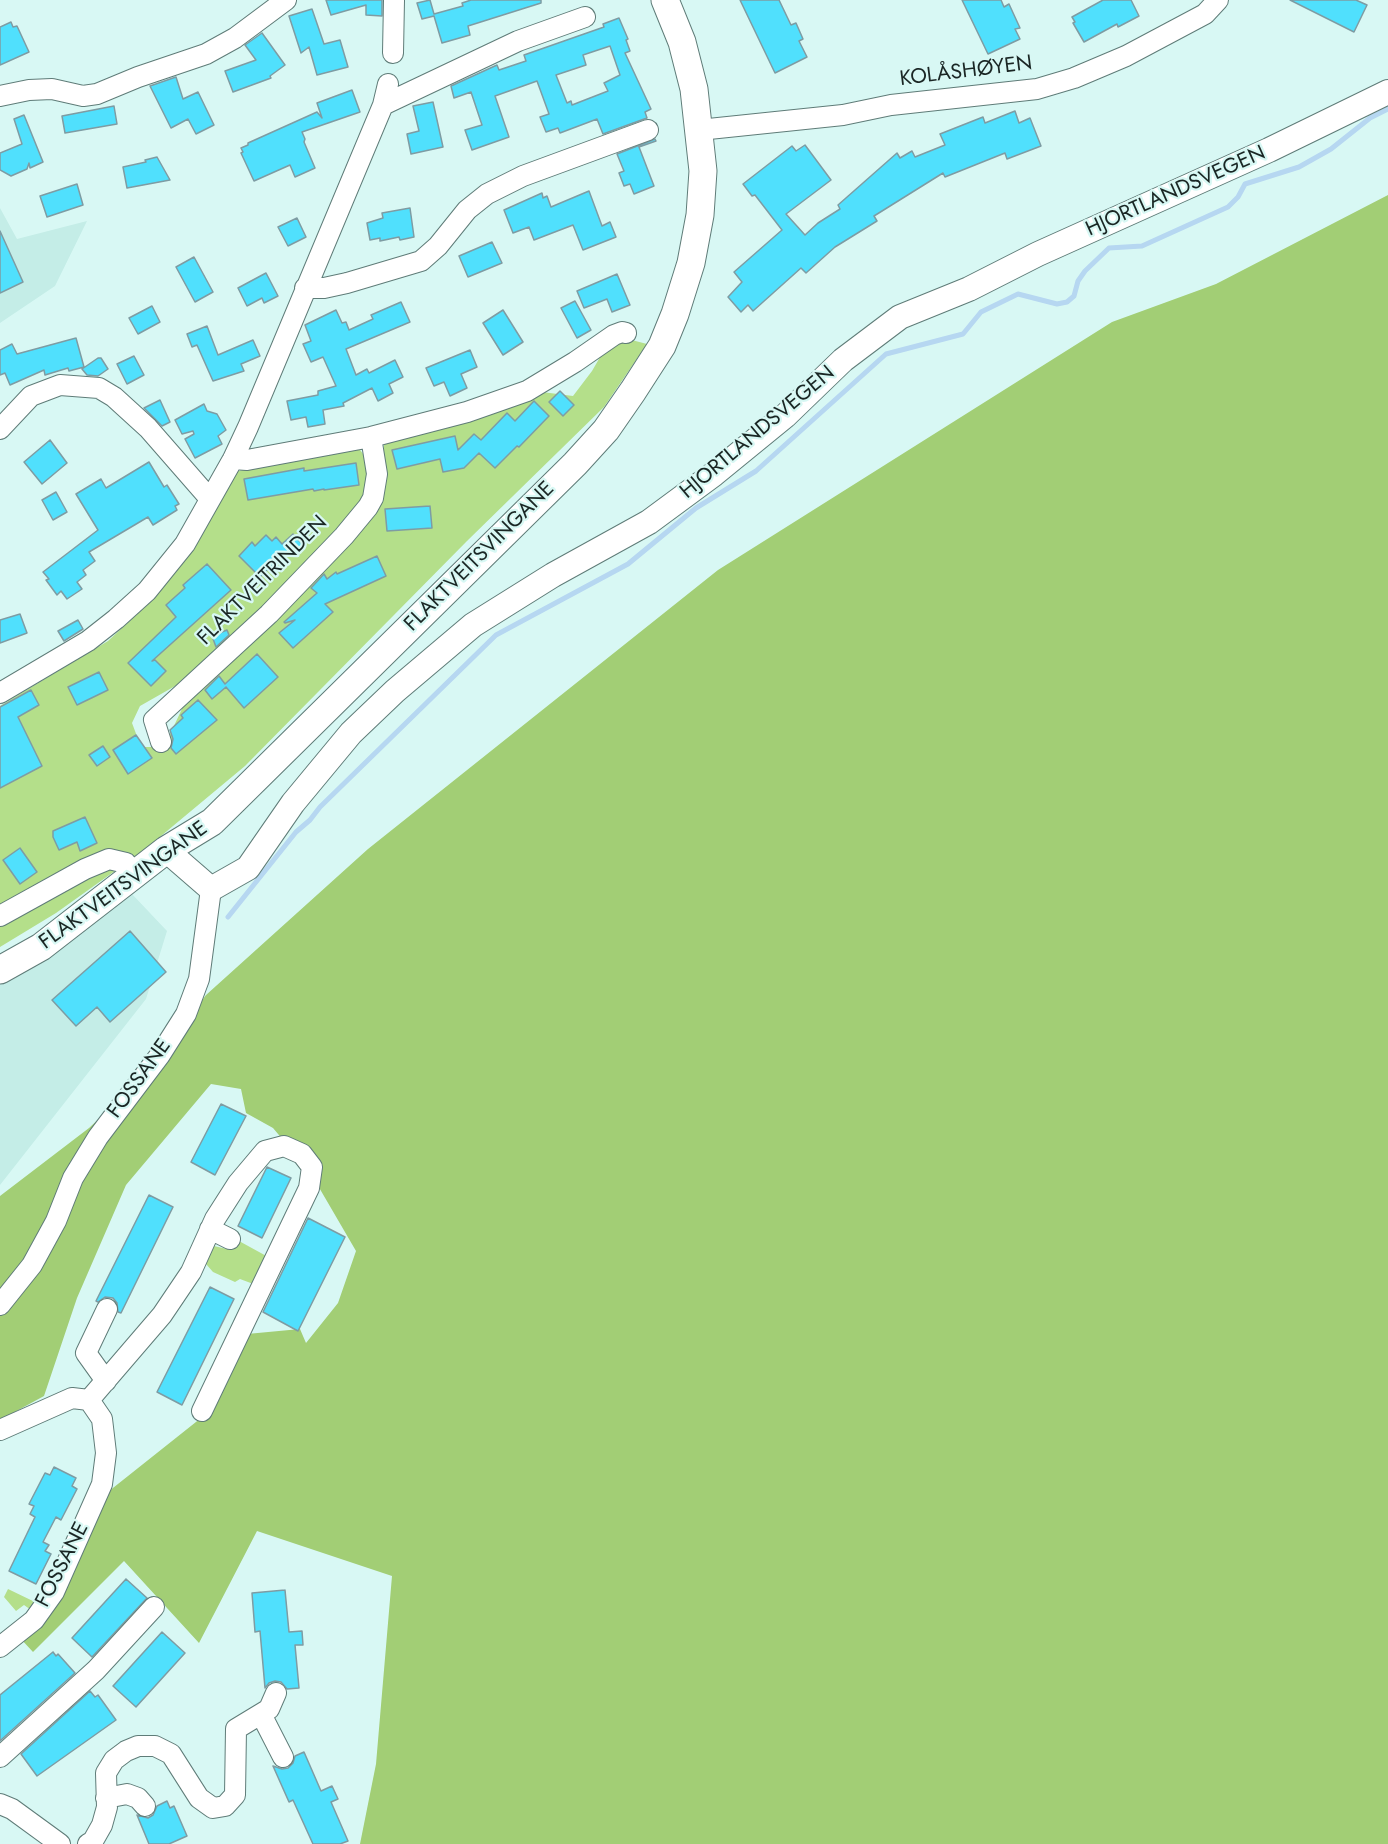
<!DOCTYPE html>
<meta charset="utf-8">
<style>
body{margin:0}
canvas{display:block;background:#d8f8f4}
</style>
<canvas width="1388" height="1844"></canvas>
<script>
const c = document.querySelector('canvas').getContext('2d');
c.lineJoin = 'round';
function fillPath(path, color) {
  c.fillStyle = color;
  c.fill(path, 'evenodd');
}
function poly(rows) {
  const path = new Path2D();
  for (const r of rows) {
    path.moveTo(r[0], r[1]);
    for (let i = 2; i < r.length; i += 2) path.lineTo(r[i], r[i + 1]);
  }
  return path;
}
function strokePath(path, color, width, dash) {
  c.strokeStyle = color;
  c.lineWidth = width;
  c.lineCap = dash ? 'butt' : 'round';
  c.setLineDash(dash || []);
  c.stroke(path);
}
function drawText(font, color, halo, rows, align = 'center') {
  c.font = font + ' Jost,sans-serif';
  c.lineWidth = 4.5;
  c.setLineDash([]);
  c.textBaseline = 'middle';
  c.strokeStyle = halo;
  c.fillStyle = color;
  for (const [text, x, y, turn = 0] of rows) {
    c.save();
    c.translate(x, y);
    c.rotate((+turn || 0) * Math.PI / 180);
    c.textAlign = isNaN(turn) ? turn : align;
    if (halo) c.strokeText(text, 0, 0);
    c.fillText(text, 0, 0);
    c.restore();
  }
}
const built = poly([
 [0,208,17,239,87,221,55,286,0,323],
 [132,894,167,931,146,999,0,1185,0,983]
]);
const green = poly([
 [624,338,647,344,604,407,467,541,245,766,143,851,56,913,0,947,0,706,108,641,149,603,190,548,238,471,358,447,371,465,370,497,198,673,140,706,132,723,141,747,164,747,189,694,372,513,383,463,384,444,462,420,542,392,573,396,592,371,603,352],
 [239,1241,270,1258,256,1285,240,1279,235,1282,213,1272,206,1264,214,1246,231,1250],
 [8,1589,37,1603,31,1610,24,1605,16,1611,4,1597]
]);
const forest = poly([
 [1388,195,1388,1844,360,1844,376,1764,392,1576,257,1531,199,1643,124,1561,33,1652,20,1638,89,1507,201,1418,247,1334,300,1329,306,1343,338,1303,356,1251,310,1172,273,1128,246,1113,241,1089,211,1084,126,1185,77,1298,44,1396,0,1420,0,1196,89,1128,150,1071,206,995,368,849,718,570,1112,322,1216,284]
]);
const stream = poly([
 [228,917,296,832,310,820,320,807,496,635,628,564,696,508,756,471,886,354,963,334,981,312,1018,294,1057,304,1067,302,1074,296,1078,281,1085,271,1109,248,1142,246,1228,207,1238,197,1245,184,1299,167,1331,149,1370,118,1388,109]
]);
const building = poly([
 [326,0,382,0,382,16,366,15,366,5,331,15,326,0],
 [430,0,434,14,463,6,462,3,471,0,541,0,541,3,468,26,470,35,442,43,434,16,422,19,417,3,430,0],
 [740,0,779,0,791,25,796,23,803,39,799,41,807,57,775,73,740,0],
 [962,0,1001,0,1004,7,1009,4,1020,28,1015,29,1020,39,988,54,962,0],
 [1103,0,1131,0,1139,16,1118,27,1117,24,1084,42,1073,23,1075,22,1072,17,1103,0],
 [1290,0,1356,0,1367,5,1354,32,1290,0],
 [312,9,324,44,340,40,348,67,317,75,309,47,301,53,289,16,312,9],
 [619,18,628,39,626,40,630,51,625,53,651,109,645,112,647,118,603,134,597,119,560,133,558,128,546,132,540,117,549,114,537,81,495,96,509,137,472,150,465,130,482,125,471,92,454,98,451,86,497,65,499,70,526,61,524,55,604,27,603,24,619,18],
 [610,46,620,75,604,83,608,91,572,105,571,101,567,103,556,75,586,65,583,55,610,46],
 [11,22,13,27,17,26,29,52,0,65,0,27,11,22],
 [262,33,285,65,270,76,271,78,233,92,225,71,256,60,245,45,262,33],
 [176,77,183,99,198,92,214,125,196,134,188,119,171,128,150,86,176,77],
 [352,90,360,112,302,132,305,139,304,142,315,168,295,177,290,165,254,181,241,153,243,152,241,148,248,145,248,143,317,112,322,118,317,103,352,90],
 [433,102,443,147,411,154,407,134,419,131,413,106,433,102],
 [114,106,117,124,65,133,62,116,114,106],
 [1015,111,1019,123,1030,118,1041,146,1007,159,1005,153,945,177,943,173,874,216,877,221,835,247,806,273,801,268,753,311,748,305,741,312,728,297,742,282,734,272,782,230,755,195,752,196,743,184,792,146,796,151,805,145,831,180,786,214,805,235,818,223,840,209,838,205,897,153,900,158,912,151,915,157,945,145,940,134,983,117,985,123,1015,111],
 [24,115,43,162,30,168,29,163,27,169,11,176,0,170,0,153,22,144,14,119,24,115],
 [655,139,656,141,639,147,654,186,634,194,630,184,624,186,619,173,624,171,617,154,655,139],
 [157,157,170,180,127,188,123,167,146,162,145,160,157,157],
 [77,184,83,205,47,217,40,196,77,184],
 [589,191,602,226,610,222,616,237,583,250,573,225,534,240,529,227,513,233,504,210,542,193,543,198,547,196,551,207,589,191],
 [410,208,414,237,400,240,399,237,380,241,380,238,370,240,367,223,383,218,382,213,410,208],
 [297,218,306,237,288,246,278,227,297,218],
 [0,231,23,282,0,293,0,231],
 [492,242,502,263,468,277,459,256,492,242],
 [194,257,213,292,195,302,176,267,194,257],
 [266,273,278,296,264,303,262,298,247,306,238,288,266,273],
 [617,274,630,305,612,312,607,299,584,308,577,291,617,274],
 [575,301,591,330,577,338,561,308,575,301],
 [401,302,410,322,346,349,356,375,367,369,369,373,395,360,403,377,389,384,393,393,378,401,372,388,343,403,344,406,323,410,325,424,308,427,306,417,291,420,287,401,318,395,318,391,336,386,323,357,311,362,303,344,311,341,305,325,336,310,342,323,346,322,349,330,373,319,371,315,401,302],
 [152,306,160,322,138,334,129,318,152,306],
 [503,310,523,342,503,355,483,323,503,310],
 [207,326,218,355,253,340,260,356,241,364,244,371,213,381,197,345,192,347,187,334,207,326],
 [76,338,84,367,69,371,68,368,45,375,44,370,10,385,5,373,0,375,0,350,12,344,17,354,76,338],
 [470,350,477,367,461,374,467,388,450,396,444,382,434,386,426,368,470,350],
 [134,356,144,375,127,384,117,364,134,356],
 [98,358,101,358,108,369,98,376,87,375,82,369,98,358],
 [560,391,574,405,563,416,549,402,560,391],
 [160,400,170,422,162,426,144,408,160,400],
 [534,401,549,416,519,447,517,446,495,468,479,453,464,468,443,472,440,459,397,469,392,450,455,436,458,450,474,434,481,440,507,413,515,421,534,401],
 [204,404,207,411,217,414,226,430,218,436,222,444,195,458,185,439,194,434,193,431,182,434,175,420,204,404],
 [50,440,67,463,42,484,24,462,50,440],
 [149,462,164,487,167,485,179,504,175,506,177,510,153,525,148,517,89,552,95,561,83,570,86,575,77,582,82,589,67,599,61,591,57,595,46,580,49,579,43,572,98,530,76,494,101,479,106,488,149,462],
 [356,463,359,485,324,490,324,489,314,491,313,489,248,500,244,479,304,468,304,471,356,463],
 [56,492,67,512,53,520,42,500,56,492],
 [430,506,432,528,387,531,385,509,430,506],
 [293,534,303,545,303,550,297,555,292,555,288,551,260,577,239,556,252,542,255,546,266,535,272,541,276,537,282,544,293,534],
 [377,556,386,576,325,604,333,612,293,648,279,633,295,620,285,623,284,622,317,593,311,588,324,574,327,579,336,572,337,574,377,556],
 [207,564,231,590,152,661,155,660,166,671,151,686,128,663,176,617,166,605,185,588,183,585,207,564],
 [20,614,27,633,0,643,0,620,20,614],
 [78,620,83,629,64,641,58,631,78,620],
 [227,630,229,635,216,647,212,636,227,630],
 [257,654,278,677,244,708,226,687,212,699,205,690,219,676,225,684,257,654],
 [99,672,108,690,77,705,68,687,99,672],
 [31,690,39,705,18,717,42,766,0,788,0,707,31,690],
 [198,700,217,720,176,754,171,748,173,739,170,730,183,718,181,715,198,700],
 [136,735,152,758,128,774,113,750,136,735],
 [103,746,110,757,97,766,89,755,103,746],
 [85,817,97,843,80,851,77,842,59,850,53,837,53,831,85,817],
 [20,848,37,872,20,884,3,860,20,848],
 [130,931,166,972,110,1022,97,1007,76,1026,52,1000,130,931],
 [221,1104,246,1116,215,1175,191,1162,221,1104],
 [267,1167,291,1178,262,1238,238,1226,267,1167],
 [149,1195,173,1207,121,1313,118,1312,117,1303,113,1298,105,1297,98,1302,96,1301,149,1195],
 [308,1218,345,1237,298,1331,263,1312,308,1218],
 [210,1287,234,1299,182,1405,157,1392,210,1287],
 [54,1467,76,1478,72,1486,77,1489,61,1520,56,1517,43,1542,49,1545,45,1551,51,1554,36,1584,9,1571,35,1517,30,1514,34,1506,29,1504,45,1473,50,1475,54,1467],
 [126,1579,147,1598,92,1657,72,1638,126,1579],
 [285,1590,289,1632,302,1631,303,1645,295,1645,299,1688,287,1689,281,1682,275,1681,269,1683,265,1688,260,1631,255,1632,252,1593,285,1590],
 [162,1632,185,1653,136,1707,113,1686,162,1632],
 [53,1652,56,1656,58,1654,75,1673,0,1741,0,1695,53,1652],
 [90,1691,95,1697,98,1695,116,1720,37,1776,21,1754,90,1691],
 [304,1752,321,1791,332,1786,338,1799,331,1802,348,1841,340,1844,313,1844,293,1800,289,1802,273,1766,282,1769,288,1768,293,1763,295,1756,304,1752],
 [167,1801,170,1808,174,1806,187,1836,169,1844,149,1844,137,1815,148,1818,153,1815,157,1806,167,1801]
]);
const minor = poly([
 [393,53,394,0],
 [0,96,29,90,52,89,83,96,97,94,138,77,206,54,235,38,286,0],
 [383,105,518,41,585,17],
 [699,130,843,115,891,105,1037,89,1074,78,1126,56,1205,14,1218,0],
 [305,288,324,288,347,283,421,261,438,246,467,210,487,194,523,176,648,130],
 [0,429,31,396,60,385,99,388,114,397,148,428,210,499],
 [233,459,247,460,371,437,467,412,527,391,575,362,614,335,622,332,626,333],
 [0,693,88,641,116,619,147,591,185,544,233,459,248,427,383,105,388,84],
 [161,742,154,720,269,614,344,536,368,507,373,498,377,474,371,437],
 [0,916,85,869,109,859,126,863],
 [210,1229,230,1239],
 [0,1305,32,1265,56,1221,73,1178,98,1137,160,1055,186,1014,199,979,211,889],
 [106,1381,86,1353,107,1309],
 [89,1400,162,1315,191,1272,215,1219,238,1183,265,1151,284,1146,302,1154,312,1167,309,1188,202,1411],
 [0,1430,72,1398,89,1400,102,1419,106,1453,102,1484,54,1592,34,1620,0,1647],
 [261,1714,283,1757],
 [0,1757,96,1670,154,1607],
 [106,1798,127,1794,138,1798,145,1806],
 [0,1804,12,1809,60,1844],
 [88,1844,93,1841,102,1825,107,1807,106,1773,114,1760,126,1751,138,1746,155,1746,171,1754,199,1798,213,1808,225,1806,235,1795,236,1729,269,1709,276,1693]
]);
const tertiary = poly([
 [166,850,211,889,248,868,293,803,351,733,395,691,473,625,553,575,649,522,714,474,785,416,843,360,900,317,969,289,1038,254,1269,150,1388,92]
]);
const secondary = poly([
 [0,970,41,947,166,850,212,822,575,464,606,430,633,391,662,346,675,314,691,263,700,215,703,171,694,89,682,42,665,0]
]);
const streetNames = [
 ["KOLÅSHØYEN",966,72,-7],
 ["HJORTLANDSVEGEN",1176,192,-24],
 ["HJORTLANDSVEGEN",758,433,-40],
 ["FLAKTVEITSVINGANE",480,557,-45],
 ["FLAKTVEITRINDEN",263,581,-45],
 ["FLAKTVEITSVINGANE",124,886,-36],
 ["FOSSANE",140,1079,-54],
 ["FOSSANE",63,1565,-63]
];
fillPath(built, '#c4ede7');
fillPath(green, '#b4df8a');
fillPath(forest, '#a2ce75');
strokePath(stream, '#b6d7f1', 5);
fillPath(building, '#50e0fd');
strokePath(building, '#7e9ca3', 1.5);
strokePath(minor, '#5f7c78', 22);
strokePath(tertiary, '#5f7c78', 26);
strokePath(secondary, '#5f7c78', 29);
strokePath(minor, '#fff', 20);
strokePath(tertiary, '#fff', 24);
strokePath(secondary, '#fff', 27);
drawText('21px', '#1a2624', '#d8f8f4', streetNames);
</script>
